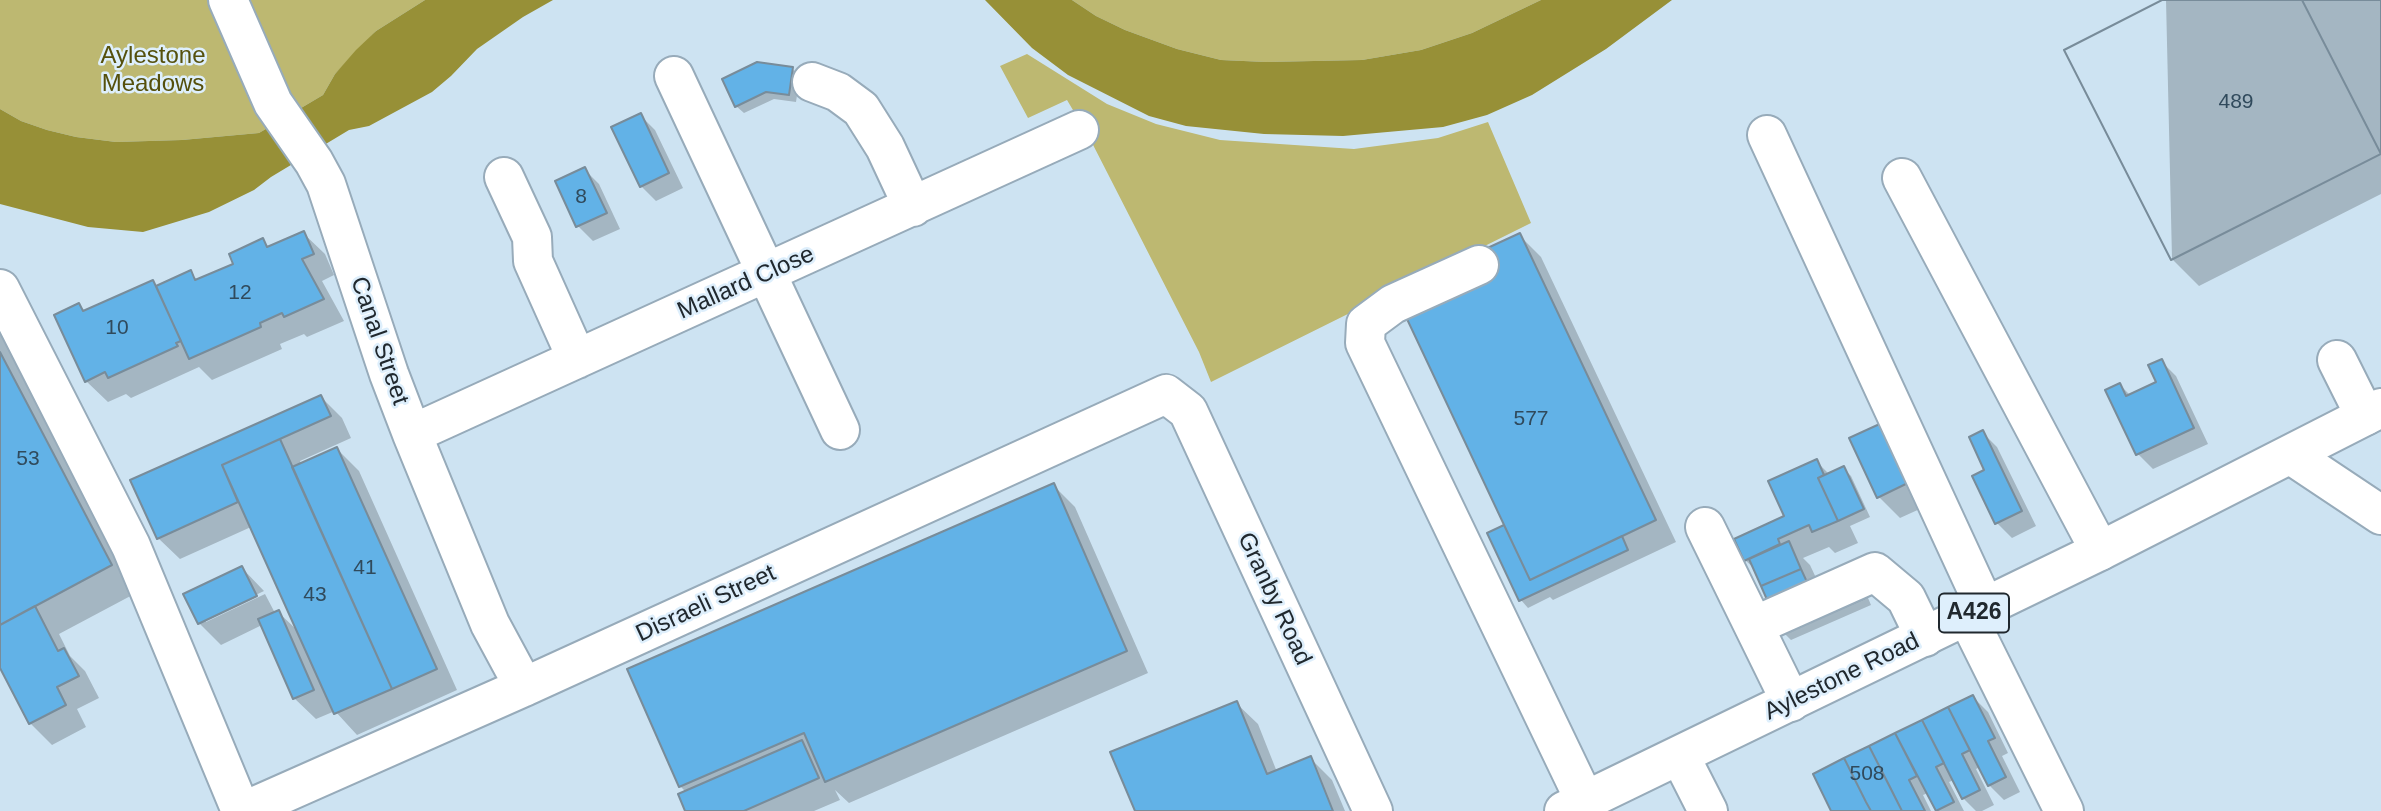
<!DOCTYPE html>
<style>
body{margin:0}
canvas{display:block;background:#cde3f2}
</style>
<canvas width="2381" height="811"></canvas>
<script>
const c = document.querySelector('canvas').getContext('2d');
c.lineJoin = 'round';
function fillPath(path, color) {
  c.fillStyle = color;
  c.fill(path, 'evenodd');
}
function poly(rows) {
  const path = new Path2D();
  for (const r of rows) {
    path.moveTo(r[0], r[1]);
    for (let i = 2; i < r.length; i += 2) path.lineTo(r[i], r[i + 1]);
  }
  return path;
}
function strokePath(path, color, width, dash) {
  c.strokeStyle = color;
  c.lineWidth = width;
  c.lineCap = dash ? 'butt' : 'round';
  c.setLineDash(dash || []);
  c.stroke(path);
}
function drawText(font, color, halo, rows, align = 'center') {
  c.font = font + ' Helvetica,sans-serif';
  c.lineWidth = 5;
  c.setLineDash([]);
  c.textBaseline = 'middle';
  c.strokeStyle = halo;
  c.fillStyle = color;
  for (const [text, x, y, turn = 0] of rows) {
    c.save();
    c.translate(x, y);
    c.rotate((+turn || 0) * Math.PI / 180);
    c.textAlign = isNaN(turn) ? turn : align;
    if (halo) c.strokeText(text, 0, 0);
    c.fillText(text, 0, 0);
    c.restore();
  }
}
const green = poly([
 [0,0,425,0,376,31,335,74,323,95,259,133,182,140,116,142,76,137,47,130,21,121,0,109],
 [1072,0,1541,0,1472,33,1421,50,1362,60,1266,62,1221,60,1177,49,1125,30,1096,16],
 [1027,54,1107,104,1156,124,1220,140,1354,149,1438,138,1488,122,1531,223,1211,382,1199,352,1089,137,1067,100,1028,118,1000,66]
]);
const water = poly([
 [425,0,553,0,523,17,477,49,451,76,432,92,369,126,349,130,271,177,254,190,209,212,143,232,88,227,0,204,0,109,21,121,47,130,76,137,116,142,182,140,259,133,323,95,335,74,356,50,376,31],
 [985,0,1072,0,1096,16,1125,30,1177,49,1221,60,1266,62,1362,60,1421,50,1472,33,1541,0,1672,0,1606,49,1532,95,1487,115,1443,127,1343,136,1264,134,1186,126,1149,116,1068,75,1032,48]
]);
const shadow = poly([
 [2166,0,2381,0,2381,194,2199,286,2172,259],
 [792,69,800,76,796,102,774,99,744,113,736,106],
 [640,115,655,130,683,188,656,201,641,186],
 [584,169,599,184,620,229,593,241,578,226,557,181],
 [303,233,325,254,334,275,322,281,344,321,307,337,304,334,280,344,282,349,212,380,199,367,131,398,126,394,108,402,86,381,79,305,86,312,153,282,158,287,190,273,199,281,236,264,262,241,270,248],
 [1519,235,1541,257,1676,542,1553,600,1550,597,1528,608,1521,600,1490,534,1504,527,1510,533,1496,278],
 [0,331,138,592,59,634,70,656,85,671,99,698,77,709,86,727,52,745,30,723,0,665],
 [2161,361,2176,376,2208,444,2153,469,2138,454,2107,391,2120,385,2131,396,2158,383],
 [321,397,342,418,351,438,300,461,302,465,337,449,359,471,457,690,357,735,335,711,316,719,294,698,262,625,221,645,199,623,242,568,264,591,206,619,206,622,265,594,275,613,278,612,298,631,251,527,180,559,158,538,133,481],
 [1982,432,1997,447,2036,526,2012,538,1997,523,1987,471],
 [1851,439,1933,503,1900,518,1879,497],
 [1816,461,1830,475,1844,469,1851,476,1870,517,1850,526,1858,543,1835,553,1829,547,1803,558,1810,565,1817,580,1857,572,1871,605,1791,640,1784,633,1756,570,1745,560,1786,517],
 [1054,486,1075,507,1148,673,849,803,835,790,840,800,814,811,687,811,686,792,680,786],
 [1973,697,1988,712,2008,753,2002,756,2020,792,2004,800,1989,785,1980,767,1976,769,1994,805,1982,811,1976,811,1963,798,1954,780,1949,782,1964,811,1937,811,1928,793,1923,795,1931,811,1833,811,1815,775],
 [1236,703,1258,724,1277,772,1310,758,1332,780,1345,811,1137,811]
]);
const building = poly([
 [2162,0,2381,0,2381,154,2171,260,2064,50,2162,0],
 [2162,0,2302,0,2381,154,2171,260,2064,50,2162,0],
 [2302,0,2381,0,2381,154,2302,0],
 [757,62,793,67,789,95,766,92,735,107,722,79,757,62],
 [641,113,669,173,640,187,611,127,641,113],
 [585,167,607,213,576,227,555,181,585,167],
 [304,231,314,254,302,259,324,299,284,317,282,313,260,323,261,327,189,359,156,286,191,270,195,280,233,264,229,254,263,238,267,247,304,231],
 [1520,233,1656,520,1530,580,1407,319,1494,277,1481,251,1520,233],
 [153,280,181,341,176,343,178,346,108,378,105,372,85,382,54,315,79,303,83,311,153,280],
 [0,352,112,565,0,625,0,352],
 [2162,359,2194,428,2136,455,2105,390,2120,383,2126,396,2156,382,2148,365,2162,359],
 [321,395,331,416,222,465,238,502,157,539,130,480,321,395],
 [1884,422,1912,481,1877,498,1849,438,1884,422],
 [1983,430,2022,511,1995,524,1972,476,1984,470,1969,437,1983,430],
 [280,439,392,689,334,714,222,465,280,439],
 [337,447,437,669,392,689,292,467,337,447],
 [1817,459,1824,475,1818,478,1838,521,1812,532,1809,525,1778,539,1780,544,1744,561,1734,539,1784,516,1768,481,1817,459],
 [1844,466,1864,509,1838,521,1818,478,1844,466],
 [1054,483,1127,651,825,782,804,733,679,787,627,669,1054,483],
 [1504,525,1530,580,1622,536,1628,550,1519,601,1487,533,1504,525],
 [1789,541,1801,569,1761,586,1749,559,1789,541],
 [1850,563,1865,598,1782,634,1761,586,1801,569,1807,582,1850,563],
 [242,566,257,596,198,624,183,594,242,566],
 [35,606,58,651,64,648,79,676,57,687,66,705,29,724,0,668,0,625,35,606],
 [279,610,314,690,293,699,258,619,279,610],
 [1973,695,1995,738,1988,741,2006,777,1988,786,1948,707,1973,695],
 [1237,701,1267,774,1311,756,1333,811,1135,811,1110,752,1237,701],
 [1948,707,1970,750,1962,754,1980,790,1962,799,1922,720,1948,707],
 [1922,720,1944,763,1936,767,1954,802,1936,811,1895,733,1922,720],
 [1895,733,1917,776,1909,780,1925,811,1902,811,1869,746,1895,733],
 [802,740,819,778,744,811,685,811,678,794,802,740],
 [1869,746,1891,789,1902,811,1871,811,1866,802,1844,758,1869,746],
 [1844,758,1866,802,1871,811,1831,811,1813,774,1844,758]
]);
const minor = poly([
 [228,0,273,103,314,162,326,184,389,374,412,434,490,624,524,687],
 [674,76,840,430],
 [812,82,838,92,861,109,885,147,913,207],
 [1767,135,1985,607],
 [504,177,532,237,533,261,577,359],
 [1902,178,2100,551],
 [1479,265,1393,304,1366,324,1365,343,1585,801],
 [0,289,131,546,241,811],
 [2337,360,2365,416],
 [412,434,1079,130],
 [2291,455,2381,515],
 [1705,527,1791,702],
 [1967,616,2064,811],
 [1754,626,1875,572,1906,598,1925,637],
 [1680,756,1708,811],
 [244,811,524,687,1166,394,1188,411,1373,811]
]);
const major = poly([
 [1564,811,2100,551,2381,408]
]);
const numberNames = [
 ["489",2236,102],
 ["8",581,197],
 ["12",240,293],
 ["10",117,328],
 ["577",1531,419],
 ["53",28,459],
 ["41",365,568],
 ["43",315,595],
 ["508",1867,774]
];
const shields = [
 [1974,613,70]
];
const shieldNames = [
 ["A426",1974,613]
];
const parkNames = [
 ["Aylestone",153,56],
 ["Meadows",153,84]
];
const streetNames = [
 ["Mallard Close",746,283,-24],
 ["Canal Street",379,341,71],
 ["Granby Road",1274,599,65],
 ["Disraeli Street",706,604,-25],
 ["Aylestone Road",1842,677,-26]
];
fillPath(green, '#bdb871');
fillPath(water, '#979037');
fillPath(shadow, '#0003');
fillPath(building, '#62b2e7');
strokePath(building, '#788c9a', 2);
strokePath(minor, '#97abba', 42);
strokePath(major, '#97abba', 42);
strokePath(minor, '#fff', 38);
strokePath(major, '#fff', 38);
drawText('21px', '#304a5c', null, numberNames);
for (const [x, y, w] of shields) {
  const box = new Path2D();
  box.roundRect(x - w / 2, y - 19.5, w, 39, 5);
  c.fillStyle = '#deeffc';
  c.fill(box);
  strokePath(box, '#20282e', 2);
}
drawText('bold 23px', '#20282e', null, shieldNames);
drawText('24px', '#55500c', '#deeffc', parkNames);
drawText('24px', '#20282e', '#deeffc', streetNames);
</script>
